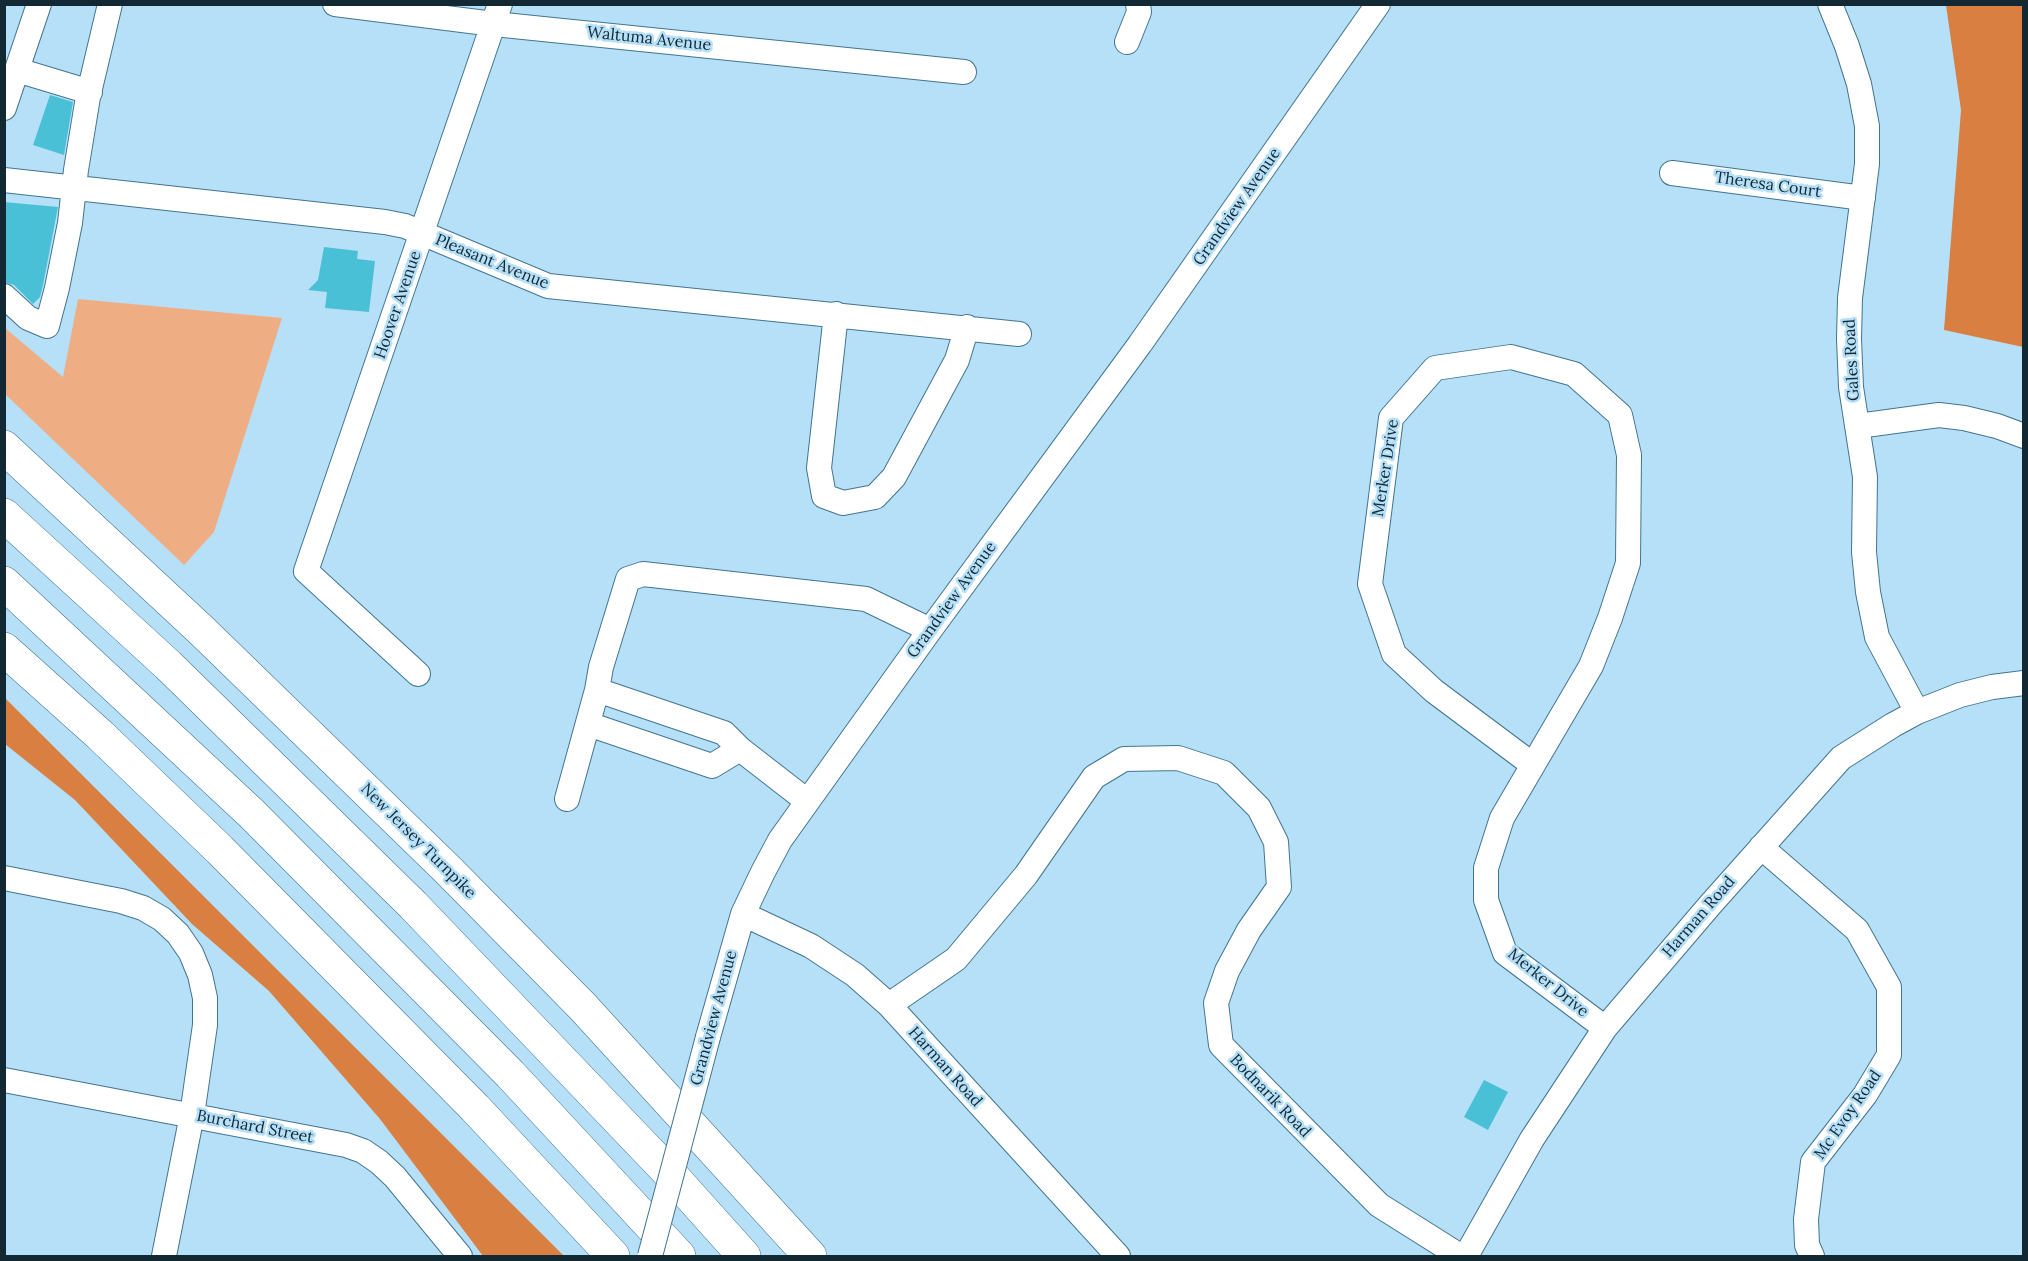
<!DOCTYPE html>
<style>
body{margin:0}
#map{position:relative;width:2028px;height:1261px;overflow:hidden;background:#b6e0f8;font-family:Lora,serif}
canvas{display:block}
.frame{position:absolute;inset:0;border:6px solid #122833;pointer-events:none}
</style>
<div id="map">
<canvas width="2028" height="1261"></canvas>
<div class="frame"></div>
</div>
<script>
const c = document.querySelector('canvas').getContext('2d');
c.lineJoin = 'round';
function fillPath(path, color) {
  c.fillStyle = color;
  c.fill(path, 'evenodd');
}
function poly(rows) {
  const path = new Path2D();
  for (const r of rows) {
    path.moveTo(r[0], r[1]);
    for (let i = 2; i < r.length; i += 2) path.lineTo(r[i], r[i + 1]);
  }
  return path;
}
function strokePath(path, color, width, dash) {
  c.strokeStyle = color;
  c.lineWidth = width;
  c.lineCap = dash ? 'butt' : 'round';
  c.setLineDash(dash || []);
  c.stroke(path);
}
function drawText(font, color, halo, rows, align = 'center') {
  c.font = font + ' Lora,serif';
  c.lineWidth = 5;
  c.setLineDash([]);
  c.textBaseline = 'middle';
  c.strokeStyle = halo;
  c.fillStyle = color;
  for (const [text, x, y, turn = 0] of rows) {
    c.save();
    c.translate(x, y);
    c.rotate((+turn || 0) * Math.PI / 180);
    c.textAlign = isNaN(turn) ? turn : align;
    if (halo) c.strokeText(text, 0, 0);
    c.fillText(text, 0, 0);
    c.restore();
  }
}
const green = poly([
 [78,299,282,318,214,532,184,565,5,394,5,328,63,377]
]);
const forest = poly([
 [1946,5,2023,5,2023,347,1944,330,1961,110],
 [5,698,564,1256,483,1256,380,1119,269,991,192,924,75,800,5,744]
]);
const building = poly([
 [50,95,73,102,64,155,33,145],
 [4,202,58,207,43,285,40,297,33,304,14,285,4,282],
 [324,247,358,251,357,259,375,261,369,312,325,308,327,292,308,290,318,280],
 [1484,1080,1508,1092,1488,1130,1464,1117]
]);
const minor = poly([
 [335,4,494,24,964,72],
 [1830,4,1847,46,1859,84,1867,126,1867,164,1850,298,1849,339,1851,387,1865,477,1864,552,1868,592,1877,637,1917,712],
 [1127,42,1139,12,1138,4],
 [17,70,90,92],
 [4,108,39,4],
 [1672,173,1863,198],
 [4,180,385,222,405,226,548,286,1019,334],
 [4,296,28,318,47,326,57,288,70,223,76,170,88,97,110,4],
 [836,314,819,468,824,496,843,503,875,497,894,477,957,360,967,327],
 [1511,357,1574,374,1620,415,1629,455,1628,563,1610,618,1591,666,1533,765,1434,691,1394,654,1370,584,1391,418,1435,368,1511,357],
 [1858,426,1939,415,1964,418,1997,426,2024,436],
 [418,674,306,571,500,4],
 [597,690,724,733,740,749,807,801],
 [588,724,712,766,740,749],
 [1533,765,1502,818,1486,868,1486,900,1505,953,1605,1028],
 [567,799,597,690,601,667,628,579,643,574,866,599,930,630],
 [1761,847,1857,930,1889,987,1889,1055,1865,1095,1813,1162,1806,1219,1807,1245,1812,1256],
 [4,878,121,901,143,908,162,919,178,934,191,953,200,975,205,998,205,1025,192,1115,164,1256],
 [743,914,811,946,855,975,889,1005,1118,1256],
 [889,1005,956,959,1026,875,1094,777,1124,759,1178,758,1224,773,1259,808,1276,842,1279,887,1249,930,1227,971,1216,1003,1221,1045,1379,1205,1460,1256],
 [708,1037,743,914,763,872,780,840,930,630,1140,344,1378,4],
 [4,1080,346,1145,363,1151,379,1162,395,1177,460,1256],
 [1466,1256,1532,1139,1605,1028,1710,905,1841,758,1893,725,1917,712,1960,695,1992,687,2024,683]
]);
const highway = poly([
 [4,447,201,630,449,871,583,1007,810,1256],
 [4,515,168,665,413,905,675,1179,744,1256],
 [4,583,252,814,510,1074,679,1256],
 [4,649,100,735,220,850,475,1108,613,1256]
]);
const minorBridge = poly([
 [650,1256,708,1037]
]);
const streetNames = [
 ["Waltuma Avenue",649,39,6],
 ["Theresa Court",1768,185,8],
 ["Grandview Avenue",1237,207,-55],
 ["Pleasant Avenue",492,262,22],
 ["Hoover Avenue",398,305,-71],
 ["Gales Road",1852,360,-93],
 ["Merker Drive",1386,468,-81],
 ["Grandview Avenue",952,600,-54],
 ["New Jersey Turnpike",418,841,45],
 ["Harman Road",1699,917,-49],
 ["Merker Drive",1548,983,39],
 ["Grandview Avenue",714,1018,-75],
 ["Harman Road",945,1067,48],
 ["Bodnarik Road",1270,1096,46],
 ["Mc Evoy Road",1848,1115,-55],
 ["Burchard Street",255,1127,11]
];
fillPath(green, '#efad84');
fillPath(forest, '#d97f42');
fillPath(building, '#4ac0d6');
strokePath(minor, '#42758f', 26);
strokePath(highway, '#42758f', 34);
strokePath(minor, '#fff', 24);
strokePath(highway, '#fff', 33);
strokePath(minorBridge, '#42758f', 26, []);
strokePath(minorBridge, '#fff', 24);
drawText('16px', '#122833', '#b6e0f8', streetNames);
</script>
